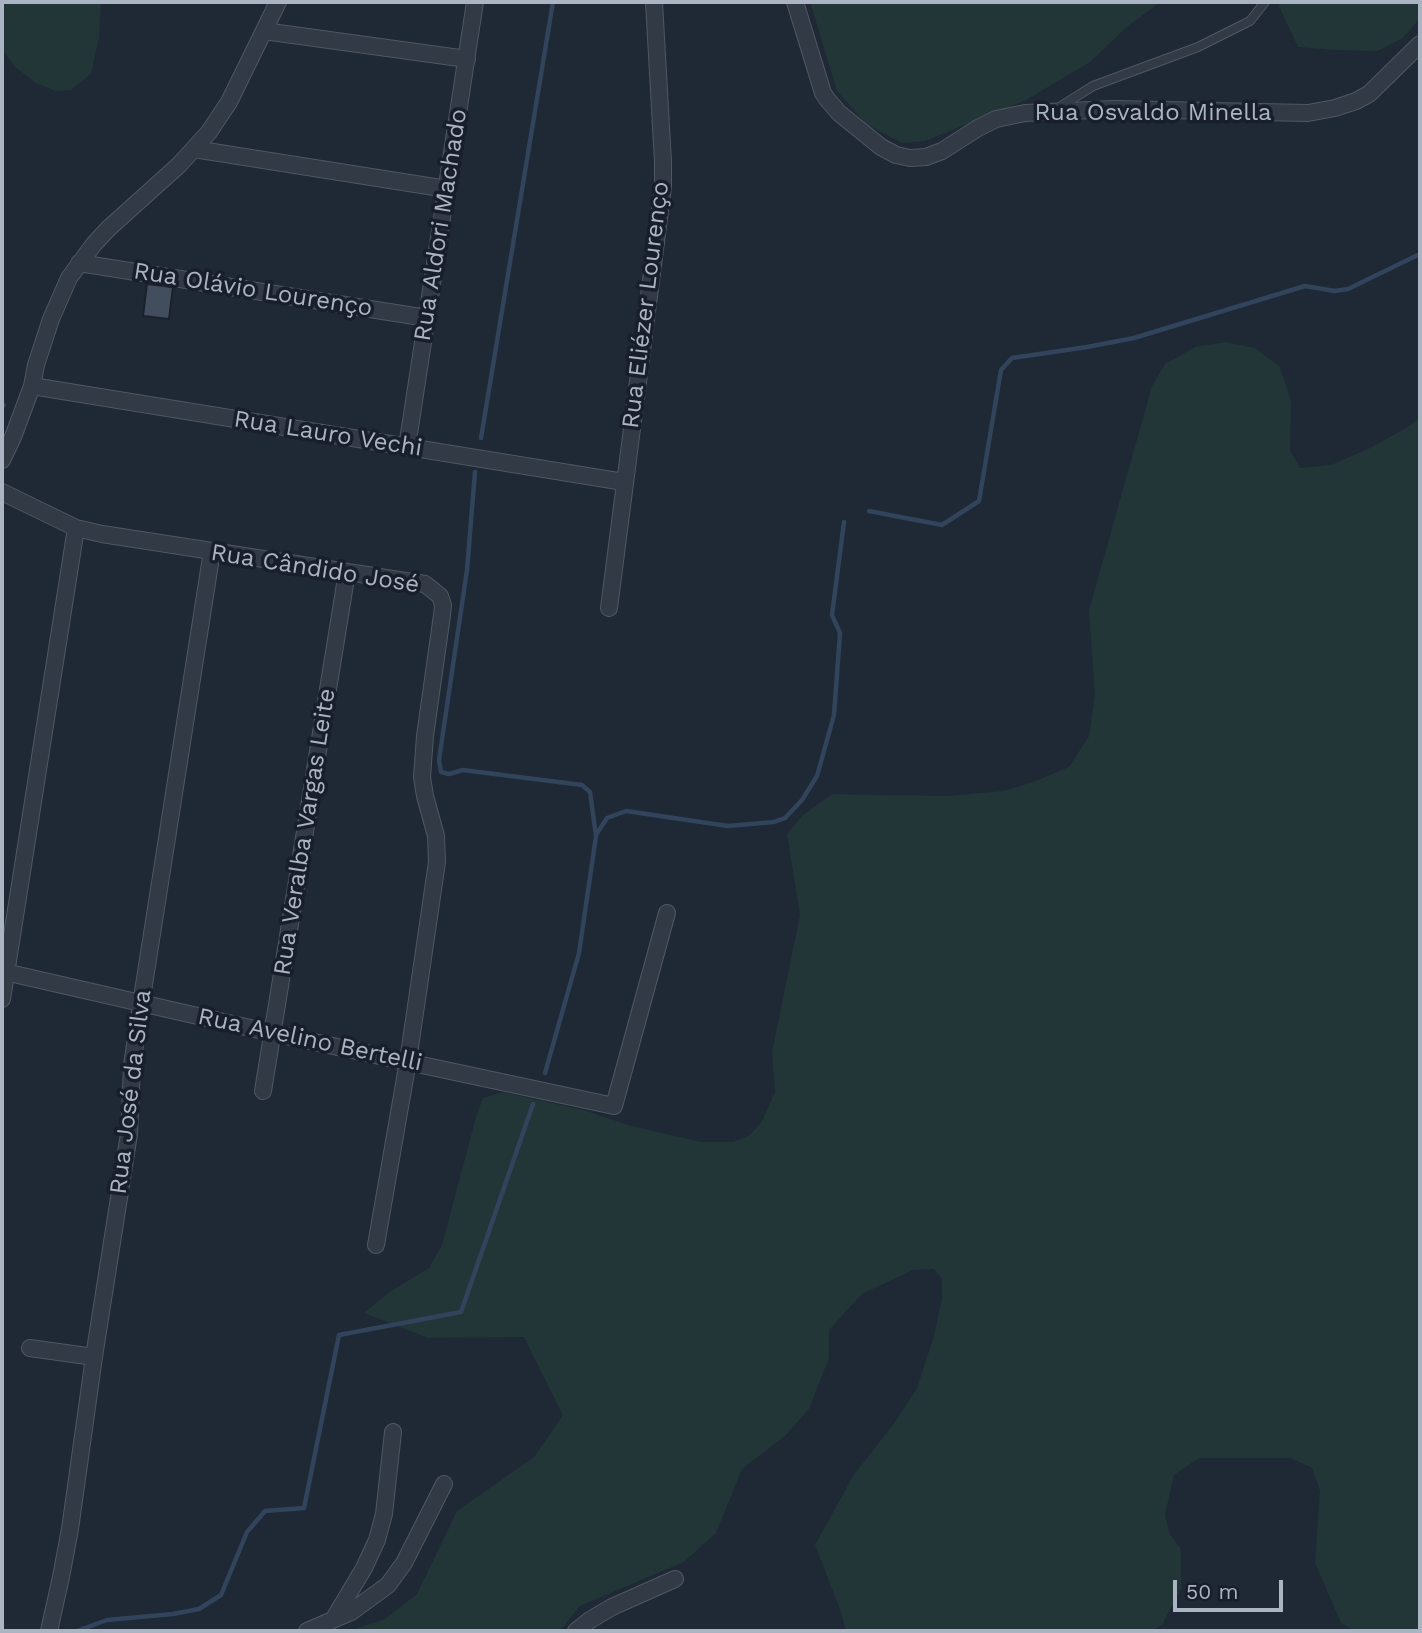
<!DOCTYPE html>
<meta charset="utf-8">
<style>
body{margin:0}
#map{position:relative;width:1422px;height:1633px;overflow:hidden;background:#1f2835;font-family:"Work Sans",sans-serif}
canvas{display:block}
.frame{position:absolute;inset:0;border:4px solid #abb4c3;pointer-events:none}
.scale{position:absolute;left:1173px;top:1580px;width:110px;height:32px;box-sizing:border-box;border:4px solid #abb4c3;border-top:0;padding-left:9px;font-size:21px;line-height:24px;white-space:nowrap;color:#abb4c3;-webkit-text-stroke:5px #181f2a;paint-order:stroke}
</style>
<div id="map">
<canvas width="1422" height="1633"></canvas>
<div class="frame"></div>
<div class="scale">50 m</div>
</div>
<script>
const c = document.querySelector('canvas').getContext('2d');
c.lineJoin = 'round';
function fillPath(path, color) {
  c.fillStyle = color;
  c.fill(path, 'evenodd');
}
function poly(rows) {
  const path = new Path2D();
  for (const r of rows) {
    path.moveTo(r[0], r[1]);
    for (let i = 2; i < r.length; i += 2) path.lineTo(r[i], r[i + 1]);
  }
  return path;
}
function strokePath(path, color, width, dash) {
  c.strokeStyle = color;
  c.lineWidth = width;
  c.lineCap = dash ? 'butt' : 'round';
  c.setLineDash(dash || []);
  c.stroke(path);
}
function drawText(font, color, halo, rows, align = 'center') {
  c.font = font + ' "Work Sans",sans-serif';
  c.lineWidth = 7;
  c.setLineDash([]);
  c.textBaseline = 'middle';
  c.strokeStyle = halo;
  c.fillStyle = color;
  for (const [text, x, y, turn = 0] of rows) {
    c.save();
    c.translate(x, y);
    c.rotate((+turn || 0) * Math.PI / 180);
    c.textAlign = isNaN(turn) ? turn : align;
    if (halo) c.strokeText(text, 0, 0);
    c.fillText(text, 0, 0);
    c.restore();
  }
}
const green = poly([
 [2,2,101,2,99,38,91,74,71,90,56,91,36,83,15,67,2,49],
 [810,2,1161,2,1128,26,1090,62,1026,100,925,141,902,143,866,124,837,91],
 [1280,2,1420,2,1420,18,1410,30,1401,39,1378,51,1332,50,1298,47,1279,6],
 [1226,342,1255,348,1280,367,1291,401,1290,450,1300,468,1331,465,1370,448,1406,428,1420,418,1420,1631,1355,1631,1341,1623,1315,1563,1320,1491,1312,1468,1291,1458,1199,1458,1174,1475,1165,1515,1170,1534,1181,1549,1181,1589,1162,1625,1151,1631,846,1631,841,1612,815,1545,853,1476,895,1422,917,1388,933,1339,942,1299,942,1279,934,1269,913,1270,862,1294,829,1330,829,1358,809,1409,785,1436,742,1469,716,1533,684,1562,580,1606,560,1631,351,1631,352,1630,385,1619,417,1594,457,1511,534,1457,563,1415,524,1337,428,1338,364,1313,388,1293,429,1268,442,1245,476,1117,483,1098,502,1092,584,1110,628,1125,701,1142,733,1142,750,1135,762,1121,775,1092,772,1052,800,915,787,834,803,815,832,794,948,796,1003,791,1033,782,1069,767,1089,736,1095,695,1089,610,1152,386,1165,364,1195,347]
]);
const stream = poly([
 [2,407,4,405],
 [481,438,553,2],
 [475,472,467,570,439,760,441,772,449,774,463,770,582,785,590,792,596,836,579,953,545,1073],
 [869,511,942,525,979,501,1001,370,1012,358,1087,347,1134,338,1305,286,1335,291,1348,289,1420,254],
 [596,835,607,818,626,811,728,826,774,822,785,818,802,800,817,776,834,715,840,633,832,615,844,522],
 [77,1631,107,1620,173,1614,199,1609,221,1595,247,1532,265,1511,304,1508,339,1335,461,1312,533,1104]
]);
const building = poly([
 [147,284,173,287,169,319,143,316,147,284]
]);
const lane = poly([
 [1058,108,1093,86,1198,47,1250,21,1265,2]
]);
const street = poly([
 [795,2,823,93,827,99,839,113,881,147,896,155,910,158,926,157,942,151,978,128,996,119,1025,113,1115,109,1308,113,1335,108,1356,101,1369,94,1420,44],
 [264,31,467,59],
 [194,149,447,189],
 [79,263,427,318],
 [32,386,624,482],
 [407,447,475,2],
 [2,460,13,437,32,386,36,365,51,319,69,278,94,244,109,228,179,165,209,132,229,102,278,2],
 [2,492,76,528,102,534,425,584,440,596,443,605,442,615,425,736,422,777,425,796,436,836,437,862,408,1061,376,1245],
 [609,608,663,187,663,162,654,2],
 [5,972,272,1033,614,1106,667,913],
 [2,999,76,528],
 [263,1091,347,572],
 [30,1348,94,1357],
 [333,1620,364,1568,377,1540,384,1514,393,1432],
 [49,1631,61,1577,70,1529,94,1357,129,1134,132,1065,141,1004,212,551],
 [307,1631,351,1612,388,1585,404,1563,444,1484],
 [576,1631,590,1620,612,1607,675,1579]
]);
const streetNames = [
 ["Rua Osvaldo Minella",1153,113],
 ["Rua Aldori Machado",441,225,-81],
 ["Rua Olávio Lourenço",253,290,9],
 ["Rua Eliézer Lourenço",646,305,-83],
 ["Rua Lauro Vechi",328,434,9],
 ["Rua Cândido José",315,569,9],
 ["Rua Veralba Vargas Leite",305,832,-81],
 ["Rua Avelino Bertelli",310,1040,12],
 ["Rua José da Silva",131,1092,-83]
];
fillPath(green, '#223537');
strokePath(stream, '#32435c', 4.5);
fillPath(building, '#424d5d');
strokePath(building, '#1a212c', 2);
strokePath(lane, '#4f5764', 10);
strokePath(street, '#4f5764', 18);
strokePath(lane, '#323a45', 8);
strokePath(street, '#323a45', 16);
drawText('24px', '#abb4c3', '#181f2a', streetNames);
</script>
